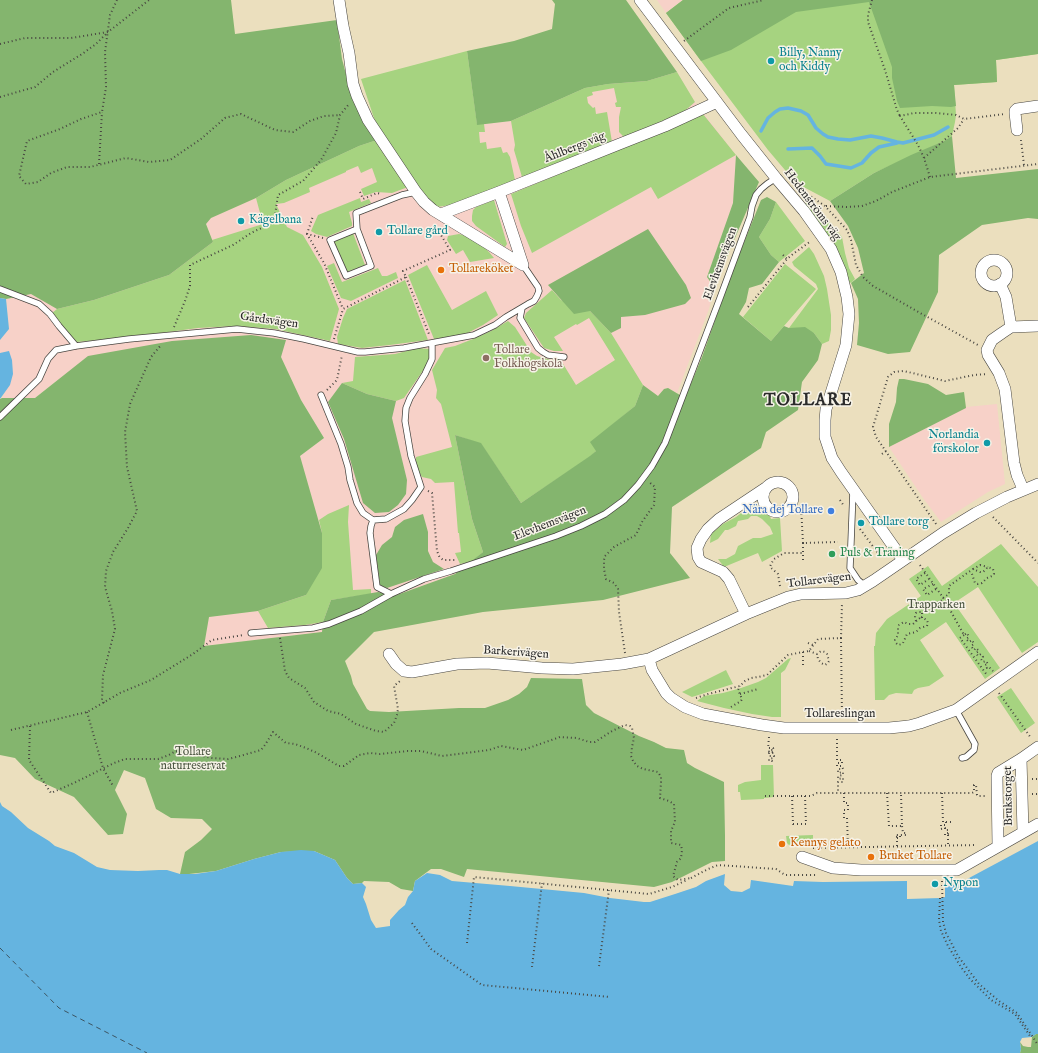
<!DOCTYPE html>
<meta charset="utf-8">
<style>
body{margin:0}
canvas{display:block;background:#ebdfbe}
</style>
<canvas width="1038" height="1053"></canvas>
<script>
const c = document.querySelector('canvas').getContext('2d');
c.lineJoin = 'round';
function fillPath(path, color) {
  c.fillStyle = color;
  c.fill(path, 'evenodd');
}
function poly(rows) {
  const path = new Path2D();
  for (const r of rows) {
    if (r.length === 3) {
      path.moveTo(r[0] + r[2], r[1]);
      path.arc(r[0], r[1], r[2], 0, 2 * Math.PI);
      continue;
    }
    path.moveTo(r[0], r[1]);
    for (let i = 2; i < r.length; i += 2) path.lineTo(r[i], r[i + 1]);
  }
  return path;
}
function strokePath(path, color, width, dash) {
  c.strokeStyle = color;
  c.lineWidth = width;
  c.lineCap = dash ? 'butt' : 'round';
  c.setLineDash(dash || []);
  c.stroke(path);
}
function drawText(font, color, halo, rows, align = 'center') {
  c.font = font + ' "IM FELL English",serif';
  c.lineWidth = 3;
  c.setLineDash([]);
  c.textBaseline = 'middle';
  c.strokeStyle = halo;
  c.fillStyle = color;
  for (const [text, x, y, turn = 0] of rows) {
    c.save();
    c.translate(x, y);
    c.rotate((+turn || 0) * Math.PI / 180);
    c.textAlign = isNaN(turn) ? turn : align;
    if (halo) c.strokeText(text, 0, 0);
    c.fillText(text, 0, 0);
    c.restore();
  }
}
const built = poly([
 [657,0,683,0,666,13],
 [677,72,695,102,736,155,733,203,707,277,714,287,709,309,677,393,668,388,664,389,658,396,644,386,590,457,521,503,483,552,455,574,394,596,332,631,204,646,209,617,258,611,322,533,300,456,324,438,301,400,281,357,55,382,35,398,2,398,6,390,10,385,9,352,0,353,0,340,9,329,6,299,31,294,57,309,213,242,206,223,211,218,256,198,286,180,477,125,511,121,608,84,647,81],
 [997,404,1005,484,988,492,941,522,923,498,889,447,966,407]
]);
const green = poly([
 [683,0,1038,0,1038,54,996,60,997,82,954,85,956,115,955,122,952,136,944,141,874,173,830,201,796,183,768,150,701,61,666,13],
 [467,51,477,124,484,124,485,132,479,132,480,143,486,142,487,149,501,147,503,153,507,152,510,157,515,180,451,205,437,207,428,202,384,138,374,118,361,79],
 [677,72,695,102,680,115,624,137,619,132,619,117,621,107,616,107,615,103,617,102,614,88,592,92,593,95,587,97,588,103,593,108,595,107,596,114,607,112,612,142,522,177,514,150,515,145,511,121,585,88,608,84,647,81],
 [703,114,736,155,658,199,651,187,532,253,521,226,511,194],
 [377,140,408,187,392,193,376,192,364,196,361,189,377,182,372,168,361,173,358,166,346,171,346,172,309,188,310,192,284,203,276,204,287,227,303,235,322,267,339,309,330,341,275,329,236,326,198,328,131,337,77,342,68,335,52,313,57,309,94,300,169,275,213,242,212,240,263,224,256,198,286,180,359,146],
 [360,198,361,202,369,199,371,203,349,212,352,223,352,226,327,237,316,234,311,231,318,215],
 [494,200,507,244,505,247,476,226,472,221,472,216,473,210,476,207],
 [776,202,805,241,779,262,771,255,759,237,770,219],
 [807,202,820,210,842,237,845,253,849,268,855,279,851,283,846,279,802,207],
 [353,233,365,265,347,272,334,241],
 [459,234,474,238,489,252,494,258,470,262,463,250,456,254,447,240,448,236],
 [809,247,814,254,824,276,827,289,831,315,831,330,829,341,822,344,814,333,789,328,818,289,816,284,794,266,792,262],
 [334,263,342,282,378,268,382,276,387,276,396,272,398,278,351,301,341,298,327,266],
 [785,264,816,289,771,341,743,317],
 [427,265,452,310,486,291,498,315,483,325,462,336,434,339,408,275],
 [405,280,428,340,390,345,362,348,338,344,337,337,343,318,347,309],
 [552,290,561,300,590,311,611,333,643,385,635,406,611,426,596,451,590,457,521,503,481,444,455,435,472,519,483,552,471,562,460,564,455,553,461,552,459,533,458,533,454,482,435,483,431,479,422,477,418,470,416,462,416,457,452,447,441,404,436,398,437,390,432,370,445,348,455,346,473,339,491,331,508,321,515,327,531,352,537,356,551,360,560,359,576,385,615,360,589,318,577,325,576,324,554,337,563,351,554,351,544,348,524,318,526,313],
 [418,348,430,349,429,362,404,398,396,401,367,394,342,383,353,381,355,357,395,354],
 [349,505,348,522,353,590,371,589,371,594,331,600,323,622,305,625,268,628,258,611,306,595,322,533,319,520,328,514],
 [754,505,759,506,765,510,769,514,771,519,780,518,782,551,762,562,758,553,724,567,718,559,726,559,735,554,738,546,753,538,761,538,773,534,770,527,762,519,757,516,751,516,748,519,738,521,736,526,728,530,725,530,718,539,710,543,711,533,716,530,723,524,736,517,749,507],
 [1001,544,1038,587,1038,642,1022,653,978,587,954,603,1000,668,985,679,946,622,920,640,944,676,929,686,918,688,914,690,912,694,896,693,889,695,884,700,875,700,874,646,875,646,876,633,887,619,921,596,909,579,928,566,942,586],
 [791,658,785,670,781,673,781,717,772,717,752,714,724,708,697,701,704,696,723,693,741,688,758,682,766,678,788,659],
 [726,670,733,684,692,697,682,692],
 [1011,688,1035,723,1021,733,997,697],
 [761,765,773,765,774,797,764,798,764,799,741,800,740,792,738,792,738,785,745,782,761,780],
 [813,835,813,842,811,844,806,841,799,841,795,843,790,846,787,843,786,836]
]);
const forest = poly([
 [0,0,231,0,235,34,337,20,342,59,353,101,377,140,359,146,286,180,256,198,211,218,206,224,213,242,169,275,94,300,57,309,31,294,6,299,0,298],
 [552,0,626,0,677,72,647,81,608,84,585,88,511,121,477,125,467,51,514,41,552,29,555,4],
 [683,0,1038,0,1038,54,996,60,997,82,954,85,956,106,951,107,932,106,900,108,897,101,892,78,892,67,869,2,796,12,731,50,701,61,666,13],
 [952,136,956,178,1038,169,1038,219,1028,218,982,225,939,255,938,292,910,352,888,354,857,345,859,323,858,299,851,283,864,273,858,248,848,226,830,201,874,173,911,155,944,141],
 [736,155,759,182,714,287,707,277,733,203],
 [767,197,776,202,770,219,759,237,771,255,779,262,762,284,749,288,746,302,739,314,771,341,784,326,789,328,805,327,814,333,822,344,818,360,802,382,798,410,766,432,761,448,672,507,670,553,690,578,603,600,483,612,374,632,345,661,351,676,353,684,367,709,370,711,389,712,459,708,485,708,508,700,519,694,527,687,531,678,582,679,586,705,594,713,639,736,654,742,666,748,684,750,687,763,695,768,724,782,725,836,725,861,712,862,672,882,654,887,467,869,464,877,441,869,431,869,415,881,413,891,401,889,389,882,364,881,362,883,353,884,347,878,335,860,314,851,281,852,254,859,216,871,189,874,180,874,185,852,201,840,212,829,202,819,171,818,156,809,145,778,124,770,115,790,127,814,123,834,108,835,74,797,35,779,15,758,0,755,0,399,2,398,35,398,88,356,172,341,251,335,286,340,281,357,301,400,324,438,300,456,322,533,322,568,306,595,258,611,209,617,204,646,322,632,323,622,331,600,378,592,394,596,455,574,483,552,472,519,455,435,481,443,521,503,590,456,596,451,590,442,635,406,643,385,658,396,664,389,668,388,685,398,702,357,733,270,761,200],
 [648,229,686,285,691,298,685,304,645,315,621,317,621,328,611,333,590,311,574,314,548,285],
 [899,379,904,379,928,384,946,395,964,392,966,408,889,447,889,424,896,402,897,388],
 [342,383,367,394,396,401,392,418,407,480,406,494,398,505,389,512,375,513,363,503,344,439,328,402],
 [423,514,428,532,428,551,433,562,444,569,387,588,380,585,376,555,382,545,392,537,395,527,404,520],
 [1036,1034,1038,1034,1038,1053,1020,1053,1021,1049,1020,1042,1023,1046,1028,1047,1031,1047,1032,1037]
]);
const water = poly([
 [0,298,6,299,9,329,0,340],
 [9,351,12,360,13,374,10,385,0,399,0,353],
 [0,802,2,806,11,812,28,828,49,841,55,846,74,853,97,867,110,870,138,871,159,870,167,870,180,874,195,874,216,871,254,859,281,852,301,850,314,851,335,860,347,878,353,884,362,883,366,887,363,897,366,904,371,920,376,928,390,926,390,920,399,910,405,905,408,897,413,891,415,881,427,873,440,875,452,881,510,886,584,893,610,898,644,902,650,902,675,894,696,887,706,881,725,874,724,885,731,891,742,892,750,888,751,880,793,886,794,881,823,882,907,881,907,899,940,898,945,897,945,885,956,885,1038,841,1038,1034,1036,1034,1032,1037,1022,1038,1020,1042,1021,1049,1020,1053,0,1053]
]);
const stream = poly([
 [761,131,768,118,775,112,780,109,788,108,801,111,808,115,816,128,823,134,828,137,838,139,850,140,871,136,882,138,897,142,903,143,934,135,948,127],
 [788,149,812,148,820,156,826,164,851,168,862,163,871,153,879,147,897,143]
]);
const ferry = poly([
 [0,948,59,1008,147,1053]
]);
const path = poly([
 [117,0,110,15,105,52,106,87,102,112,81,119,60,129,27,141,19,176,26,184,38,182,51,173,67,167,90,167,126,158,149,162,170,160,201,139,225,118,241,114,275,130,293,132,310,121,324,116,340,115],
 [872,0,868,15,868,22,885,70,897,110,900,116],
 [684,41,729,8,764,0],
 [0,44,25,38,71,38,108,32,149,0],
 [0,97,35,87,53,72,82,54,96,44,107,33],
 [1021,140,1024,165],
 [924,158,958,128,964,119],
 [99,164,102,112],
 [930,177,924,158,918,145,900,116,914,113,936,113,956,115,964,119,1005,114],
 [360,192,363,199,377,193,381,194],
 [804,193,809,195,825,206,847,230,851,240,856,265,863,277,873,286,922,314,978,345],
 [826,206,846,207,862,206,876,201,892,192,930,177,1038,164],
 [307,234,313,216],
 [323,238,307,234,324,263,343,309],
 [783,255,787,259,793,254,811,241],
 [406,277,429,334],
 [748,307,787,259],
 [174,327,185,301,190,286,190,265,233,245,251,233,274,222,278,195,303,181,321,160,336,133,340,115,349,104],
 [334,339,343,309,406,277,403,271,450,250,441,235],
 [327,390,337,380,342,355],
 [882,454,886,451],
 [428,491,432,493,437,551,439,556,443,560,455,560],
 [840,500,844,506],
 [801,506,803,543,838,542],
 [993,517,1038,563],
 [936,524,876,437,873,427,888,377,894,372,904,371,945,381,974,375,987,374],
 [860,529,878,553,884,556],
 [803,543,803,563],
 [920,565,944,599,964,635,967,633,969,637,966,639,969,642,972,640,974,644,971,646,974,650,976,648,979,651,976,653,978,656,981,654,983,657,981,659,983,662,986,661,988,664,985,665,987,668,989,667,993,671],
 [973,569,980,565,988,567],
 [925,573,916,579,920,585,929,579],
 [933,584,923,589,927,595,936,589],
 [780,586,778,574,770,567,771,564,774,559,784,553,803,553],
 [943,598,949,594,949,586,973,569,980,572,983,572,988,567,993,569,994,574,992,576,987,578,982,583,978,584,975,583,971,571],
 [921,617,927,620,928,623,927,626,920,628,916,632,907,634,903,643,902,644,898,645,896,643,895,640,898,635,898,628,899,625,904,622,908,624,913,624,921,617],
 [922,618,922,612,944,599],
 [916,621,915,617,916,613,918,612,922,612],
 [964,635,960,638,987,675],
 [280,638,285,671,289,678,305,688,314,702,328,711,341,714,356,724,376,731,384,732,394,723,397,715,398,709,394,686,400,681],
 [841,638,842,717],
 [808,643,813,645],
 [809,651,817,654,821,651,825,652,827,654,829,661,828,663,825,665,821,663,818,659,817,654],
 [803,652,803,666],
 [625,653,619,612,618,589,614,583,606,579,604,569,604,560,605,556,614,547,636,535,642,522,654,505,655,487,649,482],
 [999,693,1031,738],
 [740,694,758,689],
 [696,698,708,694,740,686,745,681,751,678,758,677,767,675,788,655,803,652,809,651,818,639,841,638,842,603],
 [104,703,102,700,103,675,115,629,112,611,105,587,106,571,113,552,128,528,137,511,127,467,125,432,130,404,151,357,161,345],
 [731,707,741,701,742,699,738,690,740,686],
 [87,712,103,768,113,786],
 [30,726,29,760,51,793,76,782,114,763,125,759,158,759,169,755,176,751,212,758,228,759,240,756,261,750,265,745,273,732,286,743,295,744,306,748,315,752,339,766,344,766,359,755,370,753,380,754,408,751,421,751,442,756,489,750,501,746,523,750,560,737,577,738,589,742,595,742,612,731,625,725,630,726,632,728,634,738,632,747,631,756,633,761,637,766,643,769,658,772,661,777,661,782,660,798,669,801,674,804,675,822,671,831,671,843,681,845,682,850,681,858,677,862,673,876,678,880,691,878],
 [11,730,87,712,120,693,151,680,193,654,212,640,244,635],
 [769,737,768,748,773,748,774,750,769,750,769,752,774,752,774,753,769,753,769,756,774,756,774,758,769,759,769,761,772,761,772,764],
 [837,739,837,760,842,760,842,763,837,763,837,766,842,766,843,769,838,769,838,773,843,772,843,775,838,776,838,779,843,778,843,782,838,782,838,793],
 [1032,779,1038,779],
 [844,793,844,803,848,803,848,810,844,810,844,818,847,818,848,847],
 [887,793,889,826,902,826,901,794],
 [942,793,943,822,953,822],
 [1032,794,1038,794],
 [765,796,811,796,817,793,972,793,974,792,974,785,976,785,977,795,978,796,986,796],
 [792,796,793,824,806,824,805,796],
 [946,822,946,825,941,825,941,829,945,828,945,830,948,830,948,833,945,833,945,835,948,835,948,845],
 [897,846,897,838,900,838,900,836,896,837,896,835,906,835,906,833,903,833,902,826],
 [813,848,977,845],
 [691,878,708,869,718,865,776,869,785,875,816,875],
 [942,881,943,922,946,933,958,956,979,984,999,1001,1017,1013,1038,1045],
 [940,898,939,920,941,931,948,946,961,967,970,979,991,1000,1015,1014,1030,1036],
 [412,923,431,949,482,985,610,997],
 [467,943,474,877,649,894,672,887,687,880],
 [599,966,609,890],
 [532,967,542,883]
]);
const lane = poly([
 [357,229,330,240,346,276,371,266,357,229,356,213,402,195,416,192],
 [0,289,39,304,50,314,59,326,76,346],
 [522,308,520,318,538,348,543,352,548,355,564,357],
 [432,343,432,359,425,374,410,398,406,408,405,421,411,456,421,487,412,500,404,509,386,519,373,520,371,526,370,533,377,587,391,594,424,579,451,571,556,536,581,526,605,514,624,500,638,485,652,466,665,443,720,298,750,217,752,206,756,195,761,189,767,184,776,178],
 [321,395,341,444,348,467,350,480,357,503,363,513,373,520],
 [0,417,39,379,48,359,56,350,76,346,129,339,237,329,274,333,304,339,358,352,365,352,404,348,474,335,495,325,506,317,528,304,534,301,537,296,539,291,538,287,523,265],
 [853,491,850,568,858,580,865,586],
 [251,633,313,628,329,624,361,611,391,594],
 [956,710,975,744,974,750,966,757,962,758]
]);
const street = poly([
 [339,0,343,26,349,53,353,84,357,96,368,120,416,192,424,202,433,210,523,265],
 [640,0,741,134,776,178,804,211,831,249,841,272,847,297,849,314,846,345,826,409,825,420,825,437,832,458,841,472,903,560],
 [1017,130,1015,113,1015,111,1017,109,1038,106],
 [499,192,523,265],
 [441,214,499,192,617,145,665,126,717,102],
 [994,273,13],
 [1000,284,1006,297,1011,327],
 [778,497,15],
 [1023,489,1017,475,1014,463,1005,389,999,373,988,355,987,350,992,340,1002,333,1011,327,1038,326],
 [746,614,729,579,723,572,701,562,698,557,697,548,701,539,708,529,719,519,767,487],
 [389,654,396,664,404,671,412,672,457,664,487,663,542,668,573,669,622,664,649,659,746,614,788,597,801,594,846,593,858,590,873,581,943,533,976,513,1007,497,1038,484],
 [649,659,652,670,666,693,671,698,685,707,703,714,762,725,784,728,889,728,909,726,920,723,956,710,1038,652],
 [1021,759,1023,832],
 [998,846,997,776,998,773,1021,759,1038,747],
 [802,857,833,868,861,870,957,870,1038,824]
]);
const markers = [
 [771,61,4,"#0f9aa8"],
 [241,221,4,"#0f9aa8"],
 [379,232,4,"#0f9aa8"],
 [441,270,4,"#e8710a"],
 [486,358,4,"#8d6e63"],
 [987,443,4,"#0f9aa8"],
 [831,511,4,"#3f7fe0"],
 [861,523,4,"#0f9aa8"],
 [832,554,4,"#2e9e5b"],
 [782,844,4,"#e8710a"],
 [871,857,4,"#e8710a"],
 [935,884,4,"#0f9aa8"]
];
const cultureNames = [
 ["Billy, Nanny",779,54],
 ["och Kiddy",779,68],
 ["Kägelbana",249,221],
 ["Tollare gård",387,232],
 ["Norlandia",979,436,"right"],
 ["förskolor",979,450,"right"],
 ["Tollare torg",869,523],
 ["Nypon",943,884]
];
const streetNames = [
 ["Åhlbergs väg",575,148,-22],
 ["Hedenströms väg",812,205,53],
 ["Elevhemsvägen",721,264,-70],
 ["Gårdsvägen",269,321,8],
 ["Elevhemsvägen",550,524,-21],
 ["Tollarevägen",819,581,-7],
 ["Barkerivägen",516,653,4],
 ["Tollareslingan",840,715],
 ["Brukstorget",1009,796,-91]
];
const foodNames = [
 ["Tollareköket",449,270],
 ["Kennys gelato",790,844],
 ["Bruket Tollare",879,857]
];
const educationNames = [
 ["Tollare",494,351],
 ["Folkhögskola",494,365]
];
const shopNames = [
 ["Nära dej Tollare",823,511]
];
const leisureNames = [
 ["Puls & Träning",840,554]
];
const parkNames = [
 ["Trapparken",936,606],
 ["Tollare",193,753],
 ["naturreservat",193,767]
];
const districtNames = [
 ["TOLLARE",808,402]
];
fillPath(built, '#f7d1c8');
fillPath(green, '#a6d380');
fillPath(forest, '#84b56e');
fillPath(water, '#65b4e0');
strokePath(stream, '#65b4e0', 3.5);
strokePath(ferry, '#3c5461', 1, [5, 4]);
strokePath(lane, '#484641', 7);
strokePath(street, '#484641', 12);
strokePath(path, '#484641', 2, [1, 3]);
strokePath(lane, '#fff', 5.5);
strokePath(street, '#fff', 11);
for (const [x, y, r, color] of markers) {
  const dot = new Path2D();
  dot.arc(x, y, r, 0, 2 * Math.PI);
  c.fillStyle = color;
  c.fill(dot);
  strokePath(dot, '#f7f3e8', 1.5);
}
drawText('12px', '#0d838f', '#f7f3e8', cultureNames, 'left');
drawText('12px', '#2b2b2b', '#f7f3e8', streetNames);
drawText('12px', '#c56008', '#f7f3e8', foodNames, 'left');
drawText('12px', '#785e54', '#f7f3e8', educationNames, 'left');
drawText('12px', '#366cbe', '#f7f3e8', shopNames, 'right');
drawText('12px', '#27864d', '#f7f3e8', leisureNames, 'left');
drawText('12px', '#4a5540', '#f7f3e8', parkNames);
c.letterSpacing = '1px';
drawText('bold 16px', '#2b2b2b', '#f7f3e8', districtNames);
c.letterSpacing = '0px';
</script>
